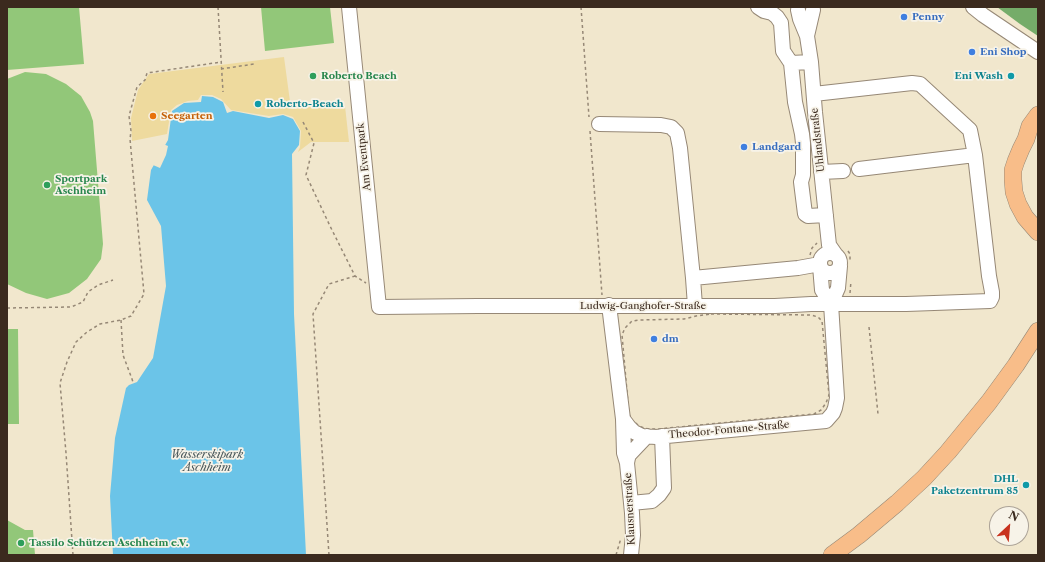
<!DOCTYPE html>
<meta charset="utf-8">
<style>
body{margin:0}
#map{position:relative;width:1045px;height:562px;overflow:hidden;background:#f1e7cd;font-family:"Libre Caslon Text",serif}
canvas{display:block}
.frame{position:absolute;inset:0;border:8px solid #3b2a1e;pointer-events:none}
.north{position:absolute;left:989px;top:506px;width:40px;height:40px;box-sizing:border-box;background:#f7f3e8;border:1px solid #aca397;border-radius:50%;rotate:26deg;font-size:11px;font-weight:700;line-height:16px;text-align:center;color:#3b2a1e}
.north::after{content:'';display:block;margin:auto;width:14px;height:18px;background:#c8321e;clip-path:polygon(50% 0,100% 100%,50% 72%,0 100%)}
</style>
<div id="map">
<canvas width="1045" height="562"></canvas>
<div class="frame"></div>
<div class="north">N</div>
</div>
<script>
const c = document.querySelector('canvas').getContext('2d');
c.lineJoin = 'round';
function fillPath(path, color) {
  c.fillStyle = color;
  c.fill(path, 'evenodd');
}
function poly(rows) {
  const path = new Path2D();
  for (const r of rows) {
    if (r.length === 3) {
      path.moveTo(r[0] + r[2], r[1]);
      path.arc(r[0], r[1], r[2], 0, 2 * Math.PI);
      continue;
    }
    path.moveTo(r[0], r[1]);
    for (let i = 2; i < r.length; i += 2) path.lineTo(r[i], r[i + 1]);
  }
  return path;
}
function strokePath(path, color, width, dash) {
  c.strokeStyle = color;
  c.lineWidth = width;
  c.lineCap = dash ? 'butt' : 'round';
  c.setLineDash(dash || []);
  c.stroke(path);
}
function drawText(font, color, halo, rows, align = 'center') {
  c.font = font + ' "Libre Caslon Text",serif';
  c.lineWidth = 3.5;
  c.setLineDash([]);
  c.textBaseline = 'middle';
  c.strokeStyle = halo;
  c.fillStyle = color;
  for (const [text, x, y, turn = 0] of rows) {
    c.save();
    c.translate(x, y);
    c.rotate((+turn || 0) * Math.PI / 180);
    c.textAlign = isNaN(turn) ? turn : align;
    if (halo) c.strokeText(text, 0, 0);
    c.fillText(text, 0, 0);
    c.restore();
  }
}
const green = poly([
 [7,7,79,7,84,64,7,70],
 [261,7,330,7,334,43,265,51],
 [25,72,46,74,66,84,81,96,90,112,93,121,103,244,101,259,87,279,69,293,47,299,26,293,7,284,7,79],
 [7,329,18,329,19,424,7,424],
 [7,520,25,530,33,530,35,555,7,555]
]);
const forest = poly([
 [997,7,1038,7,1038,36,1020,24]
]);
const sand = poly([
 [284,57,291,109,340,102,345,106,349,142,311,142,298,152,300,147,301,131,293,117,283,114,269,116,231,110,221,99,212,95,201,95,198,100,188,101,177,105,171,110,167,134,132,141,131,118,138,90,149,74]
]);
const water = poly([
 [202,96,213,97,223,102,227,113,233,111,269,118,283,115,293,119,300,131,299,145,292,154,294,314,306,555,113,555,110,496,115,438,126,388,129,385,137,382,153,358,166,286,161,226,147,200,151,170,168,140,172,111,184,103,201,102]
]);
const pier = poly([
 [163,144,168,146,166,155,160,168,153,165]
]);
const path = poly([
 [218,7,223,92],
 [581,7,589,117],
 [221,69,254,64],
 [303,122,314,143,306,175,330,226,355,276,366,283],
 [590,131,602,295],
 [848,251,850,254,850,261],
 [810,255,812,248,817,243],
 [850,293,851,281],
 [7,308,71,307,83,302,88,292,98,285,113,280],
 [711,314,811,315,818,317,822,321,829,395,826,403,821,410,814,414,658,429,650,429,644,428,639,426,632,420,629,414,622,335,625,328,632,321,639,320,684,319,696,316,711,314],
 [121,320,123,355,132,379,133,382],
 [869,327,878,414],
 [73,555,66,453,60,383,67,362,76,342,87,332,100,324,121,320,131,316,144,294,130,139,131,131,129,116,137,87,145,80,147,73,221,62],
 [329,555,313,314,329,284,355,276],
 [616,555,621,538]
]);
const minor = poly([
 [349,7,379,307,478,306,775,306,811,304,906,304,990,301,992,297,992,292,989,276,975,155,970,130,920,84,912,83,814,94],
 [758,7,764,11,772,13,777,17,781,23,783,51,791,63],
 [973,7,983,15,1038,52],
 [798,10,800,19,807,36,811,62,815,112,829,245,836,255],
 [807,36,813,10],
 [811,62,791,63,795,102,802,134,803,143,803,175,801,182,805,214,808,216,826,215],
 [599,124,661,125,671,127,677,133,680,148,693,278,695,306],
 [859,169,975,155],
 [821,172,843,171],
 [830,263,10],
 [693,278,798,268,820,264],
 [831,304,838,288,840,266],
 [609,305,623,419,629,427,634,432,642,436,656,437,826,421,833,413,835,408,837,398,831,304,822,290,820,266],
 [623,419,624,453,627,463,632,513,633,535,631,555],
 [627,463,628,458,629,455,647,436],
 [631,503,652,501,659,495,664,488,662,436]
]);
const major = poly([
 [1038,115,1030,126,1026,139,1021,149,1016,161,1013,170,1013,180,1014,192,1018,204,1025,217,1038,232],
 [832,555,859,535,897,503,924,478,948,452,989,402,1016,365,1038,331]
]);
const markers = [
 [904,17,4,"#3f7fe0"],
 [972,52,4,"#3f7fe0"],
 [313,76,4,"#2e9e5b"],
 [1011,76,4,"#0f9aa8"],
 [258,104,4,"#0f9aa8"],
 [153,116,4,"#e8710a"],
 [744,147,4,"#3f7fe0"],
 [47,185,4,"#2e9e5b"],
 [654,339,4,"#3f7fe0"],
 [1026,485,4,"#0f9aa8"],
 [21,543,4,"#2e9e5b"]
];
const shopNames = [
 ["Penny",912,17],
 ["Eni Shop",980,52],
 ["Landgard",752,147],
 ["dm",662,339]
];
const leisureNames = [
 ["Roberto Beach",321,76],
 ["Sportpark",55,179],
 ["Aschheim",55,191],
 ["Tassilo Schützen Aschheim e.V.",29,543]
];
const cultureNames = [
 ["Eni Wash",1003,76],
 ["Roberto-Beach",266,104,"left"],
 ["DHL",1018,479],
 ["Paketzentrum 85",1018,491]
];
const foodNames = [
 ["Seegarten",161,116]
];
const streetNames = [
 ["Uhlandstraße",818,140,-96],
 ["Am Eventpark",364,157,-96],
 ["Ludwig-Ganghofer-Straße",643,306],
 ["Theodor-Fontane-Straße",729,430,-5],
 ["Klausnerstraße",630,509,-93]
];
const waterNames = [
 ["Wasserskipark",207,455],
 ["Aschheim",207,468]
];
fillPath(green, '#92c779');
fillPath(forest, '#75ac69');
fillPath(sand, '#eeda9e');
fillPath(water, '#6bc4e8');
fillPath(pier, '#f1e7cd');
strokePath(minor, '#968876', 16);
strokePath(major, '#968876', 18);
strokePath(path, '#968876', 1.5, [3, 3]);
strokePath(minor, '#fff', 14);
strokePath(major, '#f8bd89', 17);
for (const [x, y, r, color] of markers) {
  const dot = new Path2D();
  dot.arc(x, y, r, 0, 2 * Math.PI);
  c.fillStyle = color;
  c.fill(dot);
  strokePath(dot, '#f7f3e8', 1.5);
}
drawText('bold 10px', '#366cbe', '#f7f3e8', shopNames, 'left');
drawText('bold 10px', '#27864d', '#f7f3e8', leisureNames, 'left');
drawText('bold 10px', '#0d838f', '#f7f3e8', cultureNames, 'right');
drawText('bold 10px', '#c56008', '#f7f3e8', foodNames, 'left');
drawText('10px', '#3b2a1e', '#f7f3e8', streetNames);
drawText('italic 11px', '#49585b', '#f7f3e8', waterNames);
</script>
